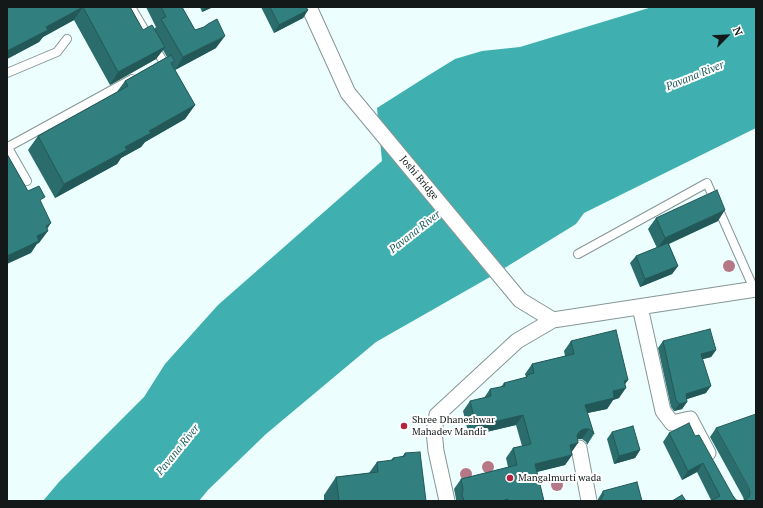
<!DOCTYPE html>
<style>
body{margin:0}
#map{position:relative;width:763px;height:508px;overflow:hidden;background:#ecfefd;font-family:"PT Serif",serif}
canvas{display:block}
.frame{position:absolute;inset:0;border:8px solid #121918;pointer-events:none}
.north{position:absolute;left:707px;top:16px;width:40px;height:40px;-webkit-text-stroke:3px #fff;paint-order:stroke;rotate:66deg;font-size:11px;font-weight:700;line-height:16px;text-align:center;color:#121918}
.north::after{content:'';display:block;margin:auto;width:14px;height:18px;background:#121918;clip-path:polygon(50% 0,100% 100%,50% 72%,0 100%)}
</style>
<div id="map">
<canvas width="763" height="508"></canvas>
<div class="frame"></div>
<div class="north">N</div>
</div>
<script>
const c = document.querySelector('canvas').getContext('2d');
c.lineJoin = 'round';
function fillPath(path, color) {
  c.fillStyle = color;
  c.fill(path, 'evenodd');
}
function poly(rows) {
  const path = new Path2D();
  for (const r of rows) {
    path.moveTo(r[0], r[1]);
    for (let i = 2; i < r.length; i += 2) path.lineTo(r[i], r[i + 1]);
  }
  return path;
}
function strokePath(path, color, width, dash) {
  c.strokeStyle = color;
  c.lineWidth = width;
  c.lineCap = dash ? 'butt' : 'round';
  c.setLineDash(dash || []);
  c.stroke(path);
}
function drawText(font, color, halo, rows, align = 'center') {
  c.font = font + ' "PT Serif",serif';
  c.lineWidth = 4;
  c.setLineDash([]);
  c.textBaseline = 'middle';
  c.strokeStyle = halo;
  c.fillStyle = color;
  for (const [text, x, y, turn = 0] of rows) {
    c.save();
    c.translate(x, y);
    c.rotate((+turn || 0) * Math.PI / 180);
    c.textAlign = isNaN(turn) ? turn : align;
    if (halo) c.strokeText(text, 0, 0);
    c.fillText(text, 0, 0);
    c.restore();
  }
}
const water = poly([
 [652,7,756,7,756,128,584,213,576,224,490,277,376,342,266,434,208,490,199,501,43,501,59,482,144,397,165,364,218,305,382,161,377,108,429,75,455,59,482,51,520,47]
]);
const lane = poly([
 [131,7,167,68],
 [7,73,57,52,67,39],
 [7,146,27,181],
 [8,147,132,79],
 [578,254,707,183,754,289]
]);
const street = poly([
 [309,7,348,93,520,300,553,320,756,289],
 [640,307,663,411,672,423,690,419,708,453],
 [579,448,589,501],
 [447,501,436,451,434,431,437,415,517,341,553,320]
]);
const trees = [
 [729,266],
 [488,467],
 [466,474],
 [557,485]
];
const wall = poly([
 [7,7,131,8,143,30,154,29,156,27,146,7,182,7,195,30,216,48,175,70,195,105,185,119,145,142,141,147,121,158,117,164,55,198,28,150,38,136,116,93,125,81,167,57,163,50,156,59,110,85,74,20,43,37,39,42,7,59],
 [200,7,213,7,202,12],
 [261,7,306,7,308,10,303,18,274,33],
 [656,218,718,221,669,244,678,266,672,274,640,287,630,263,636,256,657,248,648,229],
 [571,341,628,380,625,384,619,398,613,400,607,409,587,413,594,434,587,445,586,442,582,439,578,439,571,452,572,455,565,465,537,472,544,501,456,501,456,499,454,489,461,479,508,467,506,458,513,448,522,446,516,425,469,436,463,411,470,401,484,398,490,389,501,387,504,383,525,378,526,377,525,374,532,364,565,356,564,351],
 [663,341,716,350,711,357,702,359,706,393,687,399,687,402,682,409,674,411,671,407,658,348],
 [716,428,756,501,744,500,743,497,710,437],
 [612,432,640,450,635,458,614,464,607,439],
 [669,433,695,436,733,496,736,500,711,500,697,472,682,480,663,442],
 [405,453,426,501,324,501,324,495,336,477,369,473,377,462,390,461,393,458,402,457],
 [603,491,642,501,598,501,598,499]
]);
const shadedWall = poly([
 [83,7,74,20,43,37,39,42,7,59,7,51,46,27],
 [206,7,213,7,202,12],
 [308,10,303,18,274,33,279,25],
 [225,36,216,48,175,70,183,57],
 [165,47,156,59,110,85,118,72],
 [195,105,185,119,145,142,141,147,121,158,117,164,55,198,64,184,125,147,149,131],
 [725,210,718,221,657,249,665,238],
 [51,223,45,232,48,231,39,243,37,244,31,253,7,264,7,256,46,226],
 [678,266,672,274,640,287,645,279],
 [716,350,711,357,696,361,701,354],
 [628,380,621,389,626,388,619,398,613,400,607,409,578,415,585,405,613,391,624,381],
 [711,386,706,393,681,401,686,394],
 [687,402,682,409,674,411,679,404],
 [523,415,516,425,469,436,476,426],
 [584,429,589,429,582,439,577,439,573,441,580,431],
 [578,443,571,453,570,445],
 [640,450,635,458,614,464,619,456],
 [572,455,565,465,528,474,535,464],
 [703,463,697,472,682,480,688,471]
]);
const building = poly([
 [7,7,130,7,143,30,152,25,165,47,118,72,83,7,46,27,48,30,7,51,7,7],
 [161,7,182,7,195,30,204,27,208,24,217,19,225,36,183,57,161,19,166,17,161,7],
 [270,7,306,7,308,10,279,25,270,7],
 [171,55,175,61,171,63,195,105,149,131,151,133,125,147,127,150,64,184,38,136,128,86,125,81,171,55],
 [7,154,28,191,39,186,45,197,40,200,51,223,46,226,48,231,37,236,39,241,7,256,7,154],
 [717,190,725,210,665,238,656,218,717,190],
 [668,243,678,266,645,279,636,256,668,243],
 [710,329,716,350,701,354,711,386,686,394,687,402,679,404,676,400,663,341,710,329],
 [616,330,628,380,624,381,626,388,613,391,614,398,585,405,594,434,593,432,589,429,584,429,580,431,577,435,578,443,570,445,572,455,535,464,544,501,508,501,508,499,501,501,464,501,462,495,463,489,461,479,517,465,513,448,531,444,523,415,476,426,470,401,491,396,490,389,505,386,504,383,527,377,527,375,534,373,532,364,574,354,571,341,616,330],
 [756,414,756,501,741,501,745,500,749,497,750,493,749,488,716,428,756,414],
 [689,423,695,436,699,435,733,496,736,500,741,501,710,501,720,496,703,463,688,471,669,433,689,423],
 [633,426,640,450,619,456,612,432,633,426],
 [420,452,426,501,339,501,336,477,378,472,377,462,393,460,393,458,405,456,405,453,420,452],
 [637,482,642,501,602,501,601,499,603,496,603,491,637,482],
 [682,495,686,501,672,501,682,495]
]);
const markers = [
 [404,426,4,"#b5233c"],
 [510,478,4,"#b5233c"]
];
const streetNames = [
 ["Joshi Bridge",419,178,50]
];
const poiNames = [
 ["Shree Dhaneshwar",412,420],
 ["Mahadev Mandir",412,432],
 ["Mangalmurti wada",518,478]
];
const waterNames = [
 ["Pavana River",695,76,-22],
 ["Pavana River",415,232,-38],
 ["Pavana River",178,450,-51]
];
fillPath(water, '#3fb0af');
strokePath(lane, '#869696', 10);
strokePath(street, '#869696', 17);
strokePath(lane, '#fff', 8);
strokePath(street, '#fff', 15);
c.fillStyle = '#b67887';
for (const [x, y] of trees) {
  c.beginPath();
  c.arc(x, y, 6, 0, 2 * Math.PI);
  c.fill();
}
fillPath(wall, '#2a6d6c');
fillPath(shadedWall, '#225958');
fillPath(building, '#317f7e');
strokePath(building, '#225958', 1);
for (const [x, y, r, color] of markers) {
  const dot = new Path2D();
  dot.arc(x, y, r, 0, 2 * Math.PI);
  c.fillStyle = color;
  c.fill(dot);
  strokePath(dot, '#fff', 1.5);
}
drawText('10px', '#121918', '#fff', streetNames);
drawText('10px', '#121918', '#fff', poiNames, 'left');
drawText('italic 11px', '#23605f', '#fff', waterNames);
</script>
